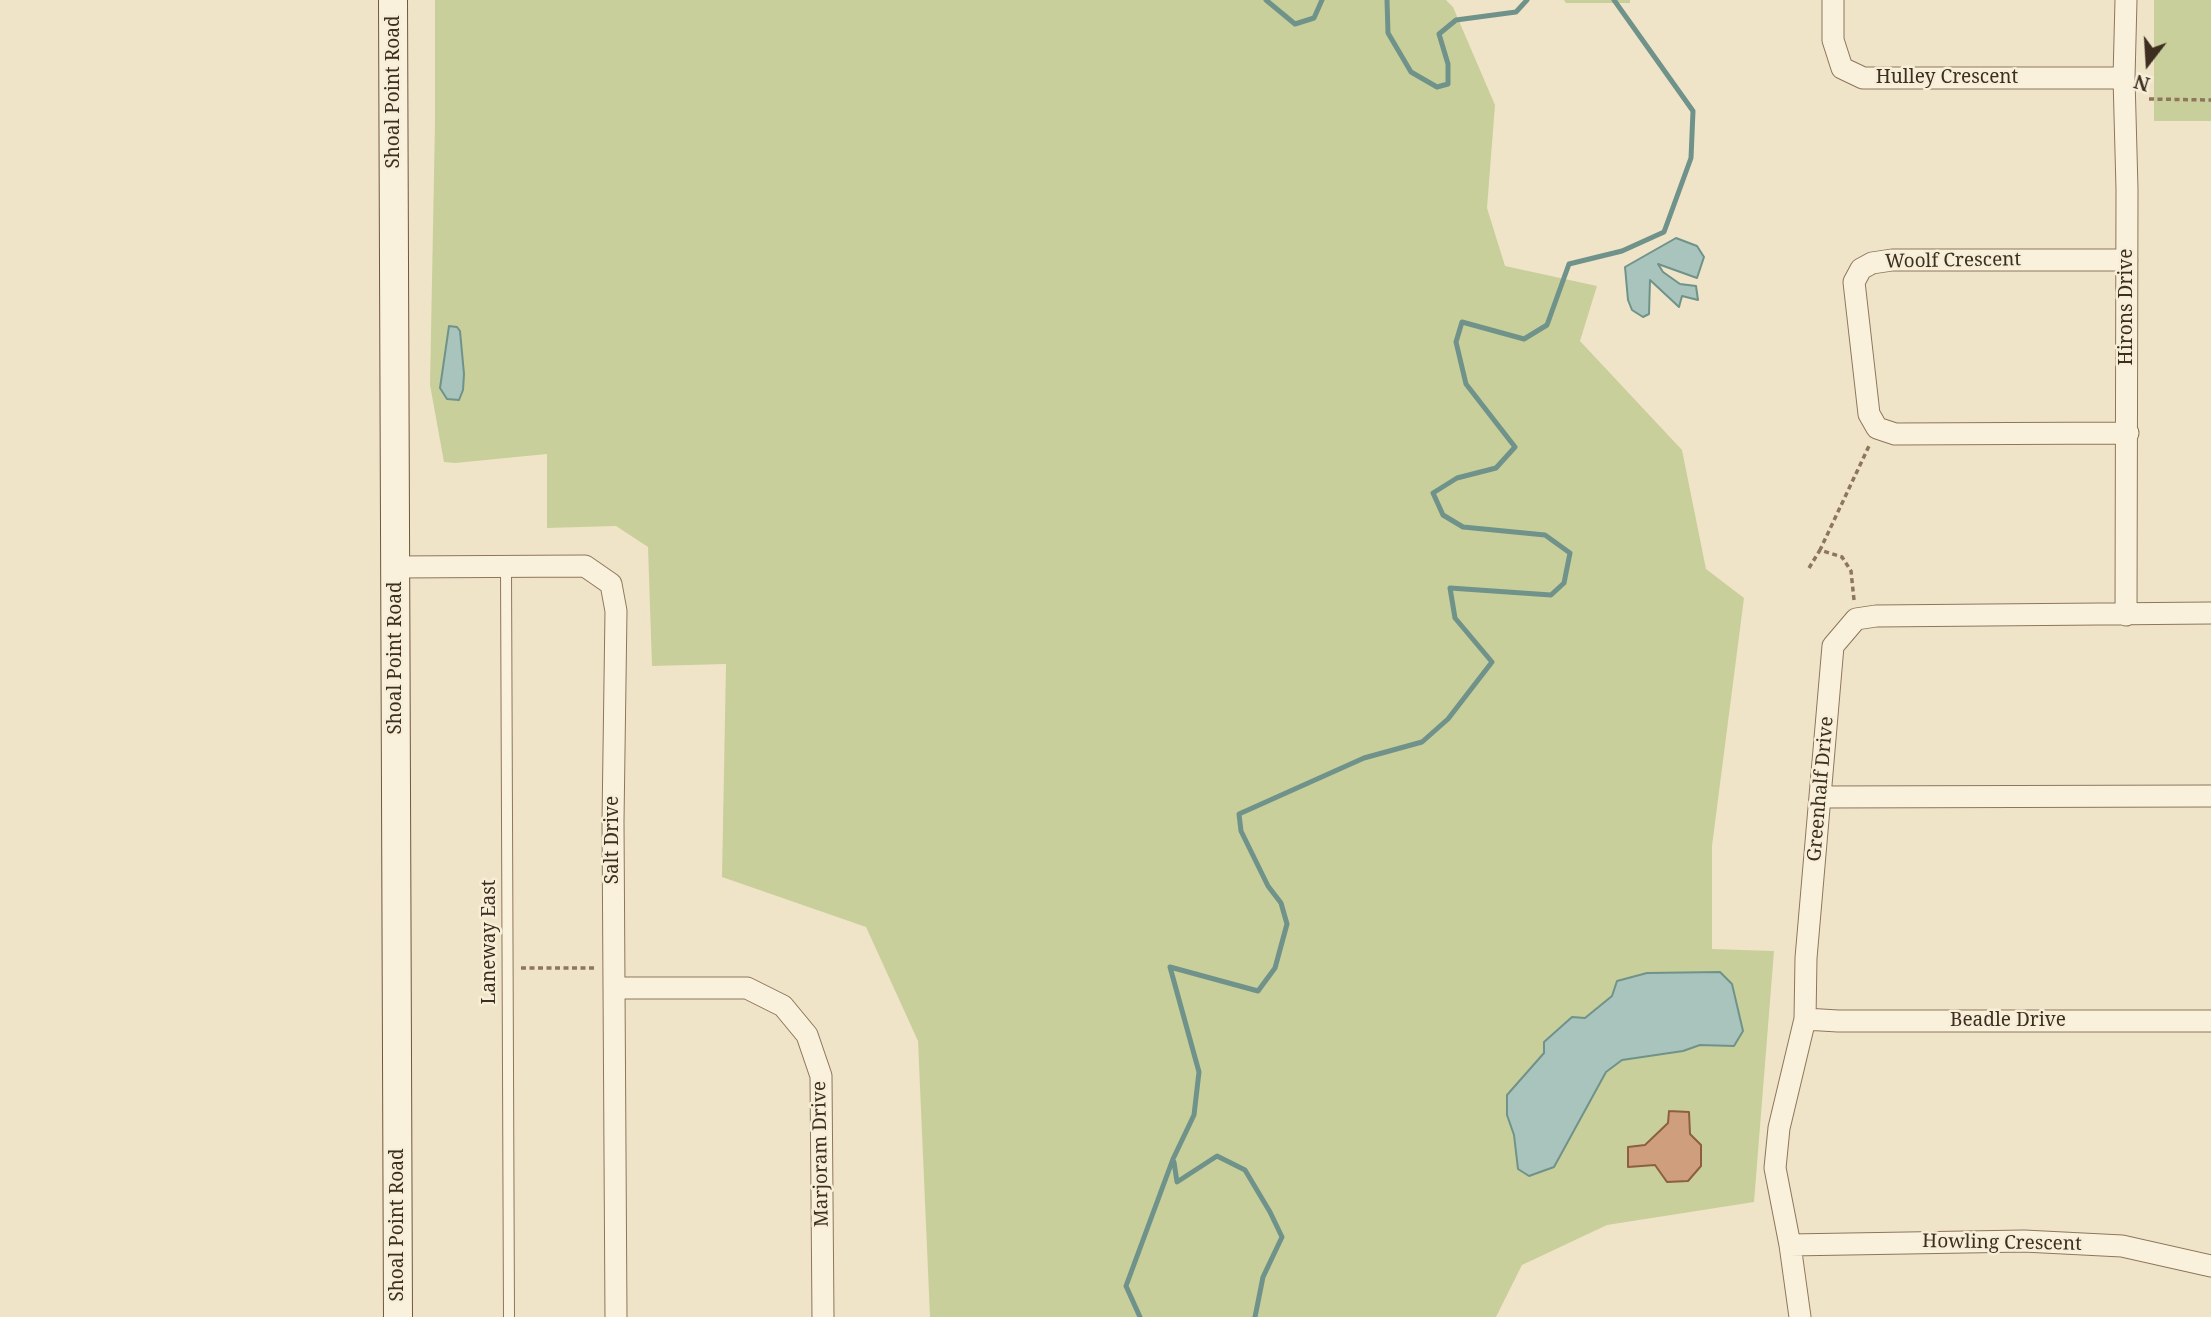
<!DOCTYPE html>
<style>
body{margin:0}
#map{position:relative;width:2211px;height:1317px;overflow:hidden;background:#f0e4c8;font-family:"Noto Serif",serif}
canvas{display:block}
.north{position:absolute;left:2113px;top:28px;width:70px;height:70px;-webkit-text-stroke:5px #f7eed8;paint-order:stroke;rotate:197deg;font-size:19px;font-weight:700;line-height:28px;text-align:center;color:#3d2e20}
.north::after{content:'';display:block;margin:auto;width:24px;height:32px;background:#3d2e20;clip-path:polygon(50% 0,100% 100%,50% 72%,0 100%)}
</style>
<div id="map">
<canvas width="2211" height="1317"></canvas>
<div class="north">N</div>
</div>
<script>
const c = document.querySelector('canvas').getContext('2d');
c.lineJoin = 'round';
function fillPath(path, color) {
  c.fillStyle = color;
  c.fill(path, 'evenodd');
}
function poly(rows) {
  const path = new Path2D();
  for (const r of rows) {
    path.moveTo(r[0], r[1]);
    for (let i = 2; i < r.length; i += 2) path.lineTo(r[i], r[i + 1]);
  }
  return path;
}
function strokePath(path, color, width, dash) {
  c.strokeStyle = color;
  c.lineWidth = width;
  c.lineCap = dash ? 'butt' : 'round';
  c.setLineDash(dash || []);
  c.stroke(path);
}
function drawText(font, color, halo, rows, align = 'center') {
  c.font = font + ' "Noto Serif",serif';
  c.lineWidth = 5;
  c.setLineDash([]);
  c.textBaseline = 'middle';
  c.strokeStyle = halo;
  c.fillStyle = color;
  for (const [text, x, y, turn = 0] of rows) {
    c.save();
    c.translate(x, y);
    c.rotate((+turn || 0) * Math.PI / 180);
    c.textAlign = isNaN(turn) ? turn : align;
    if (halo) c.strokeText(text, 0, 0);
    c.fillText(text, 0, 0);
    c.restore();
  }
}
const green = poly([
 [435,0,1446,0,1453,7,1495,105,1487,208,1505,266,1597,286,1580,341,1682,450,1706,569,1744,598,1712,846,1712,949,1774,951,1754,1202,1607,1225,1522,1265,1496,1317,930,1317,918,1041,866,927,722,877,726,664,652,666,648,547,616,526,547,528,547,454,455,463,444,462,430,385,435,122],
 [1564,0,1630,0,1630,3,1566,3],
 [2154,0,2211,0,2211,121,2154,121]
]);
const water = poly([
 [1676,238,1697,246,1704,257,1697,278,1658,264,1663,272,1680,284,1696,286,1698,300,1682,296,1679,307,1650,280,1649,314,1643,317,1632,310,1628,300,1625,267,1676,238],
 [449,326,457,327,460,331,464,374,463,390,459,400,447,399,440,388,449,326],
 [1720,972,1732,984,1743,1031,1734,1046,1700,1045,1683,1051,1622,1060,1606,1072,1554,1167,1529,1176,1518,1169,1514,1135,1507,1115,1507,1095,1544,1053,1544,1042,1572,1017,1585,1018,1612,996,1617,981,1647,973,1720,972]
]);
const stream = poly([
 [1266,0,1295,24,1314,18,1322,0],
 [1387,0,1388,33,1411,72,1437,87,1448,84,1448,64,1439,34,1456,20,1516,12,1527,0],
 [1174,1162,1177,1182,1217,1156,1245,1170,1270,1212,1282,1237,1263,1277,1255,1317],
 [1140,1317,1126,1286,1173,1159,1194,1115,1199,1072,1170,967,1258,991,1275,968,1287,924,1281,903,1268,886,1241,831,1239,814,1364,758,1422,742,1448,719,1492,662,1455,618,1450,588,1551,595,1564,583,1570,553,1545,535,1463,527,1443,515,1433,493,1457,478,1496,468,1515,447,1466,384,1456,342,1462,322,1524,339,1547,325,1569,264,1622,251,1664,232,1691,158,1693,111,1614,0]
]);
const building = poly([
 [1669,1111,1689,1112,1690,1134,1701,1145,1701,1166,1688,1181,1667,1182,1655,1165,1628,1167,1628,1147,1645,1145,1668,1123,1669,1111]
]);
const path = poly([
 [2149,99,2211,100],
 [1809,568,1820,550],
 [1854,600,1851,571,1842,557,1820,550,1869,446],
 [521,968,597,968]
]);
const lane = poly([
 [506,568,509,1317]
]);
const street = poly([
 [1833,0,1833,40,1842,68,1863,78,2124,78],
 [2126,0,2124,78,2127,189,2126,615],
 [2127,260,1892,260,1872,263,1861,269,1854,282,1869,414,1877,428,1895,434,2128,433],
 [395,567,585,566,611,584,616,611,613,821,616,1317],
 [1821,797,2211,796],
 [615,988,747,988,783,1006,807,1035,821,1076,823,1317],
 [1805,1019,1838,1021,2211,1021],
 [1790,1245,2024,1241,2122,1246,2211,1266],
 [1800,1317,1790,1245,1775,1168,1779,1128,1805,1019,1806,958,1833,646,1856,619,1876,616,2211,613]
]);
const secondary = poly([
 [393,0,398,1317]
]);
const streetNames = [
 ["Hulley Crescent",1947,78],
 ["Shoal Point Road",394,92,-90],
 ["Woolf Crescent",1953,261,-1],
 ["Hirons Drive",2127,307,-90],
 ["Shoal Point Road",396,658,-90],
 ["Greenhalf Drive",1821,789,-85],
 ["Salt Drive",613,840,-90],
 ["Laneway East",490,942,-90],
 ["Beadle Drive",2008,1021],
 ["Marjoram Drive",821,1154,-91],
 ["Shoal Point Road",398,1225,-90],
 ["Howling Crescent",2002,1243,1]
];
fillPath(green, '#c9cf9b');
fillPath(water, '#a9c4bc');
strokePath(water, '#6f938a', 2);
strokePath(stream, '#6f938a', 5);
fillPath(building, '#cf9f7d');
strokePath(building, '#8d5f41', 2);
strokePath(lane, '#8d765c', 12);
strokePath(street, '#8d765c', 23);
strokePath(secondary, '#6f573f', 30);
strokePath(path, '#8d765c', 3.5, [5, 3.5]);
strokePath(lane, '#faf1dc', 10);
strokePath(street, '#faf1dc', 21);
strokePath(secondary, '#faf1dc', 28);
drawText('19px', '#3d2e20', '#f7eed8', streetNames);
</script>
